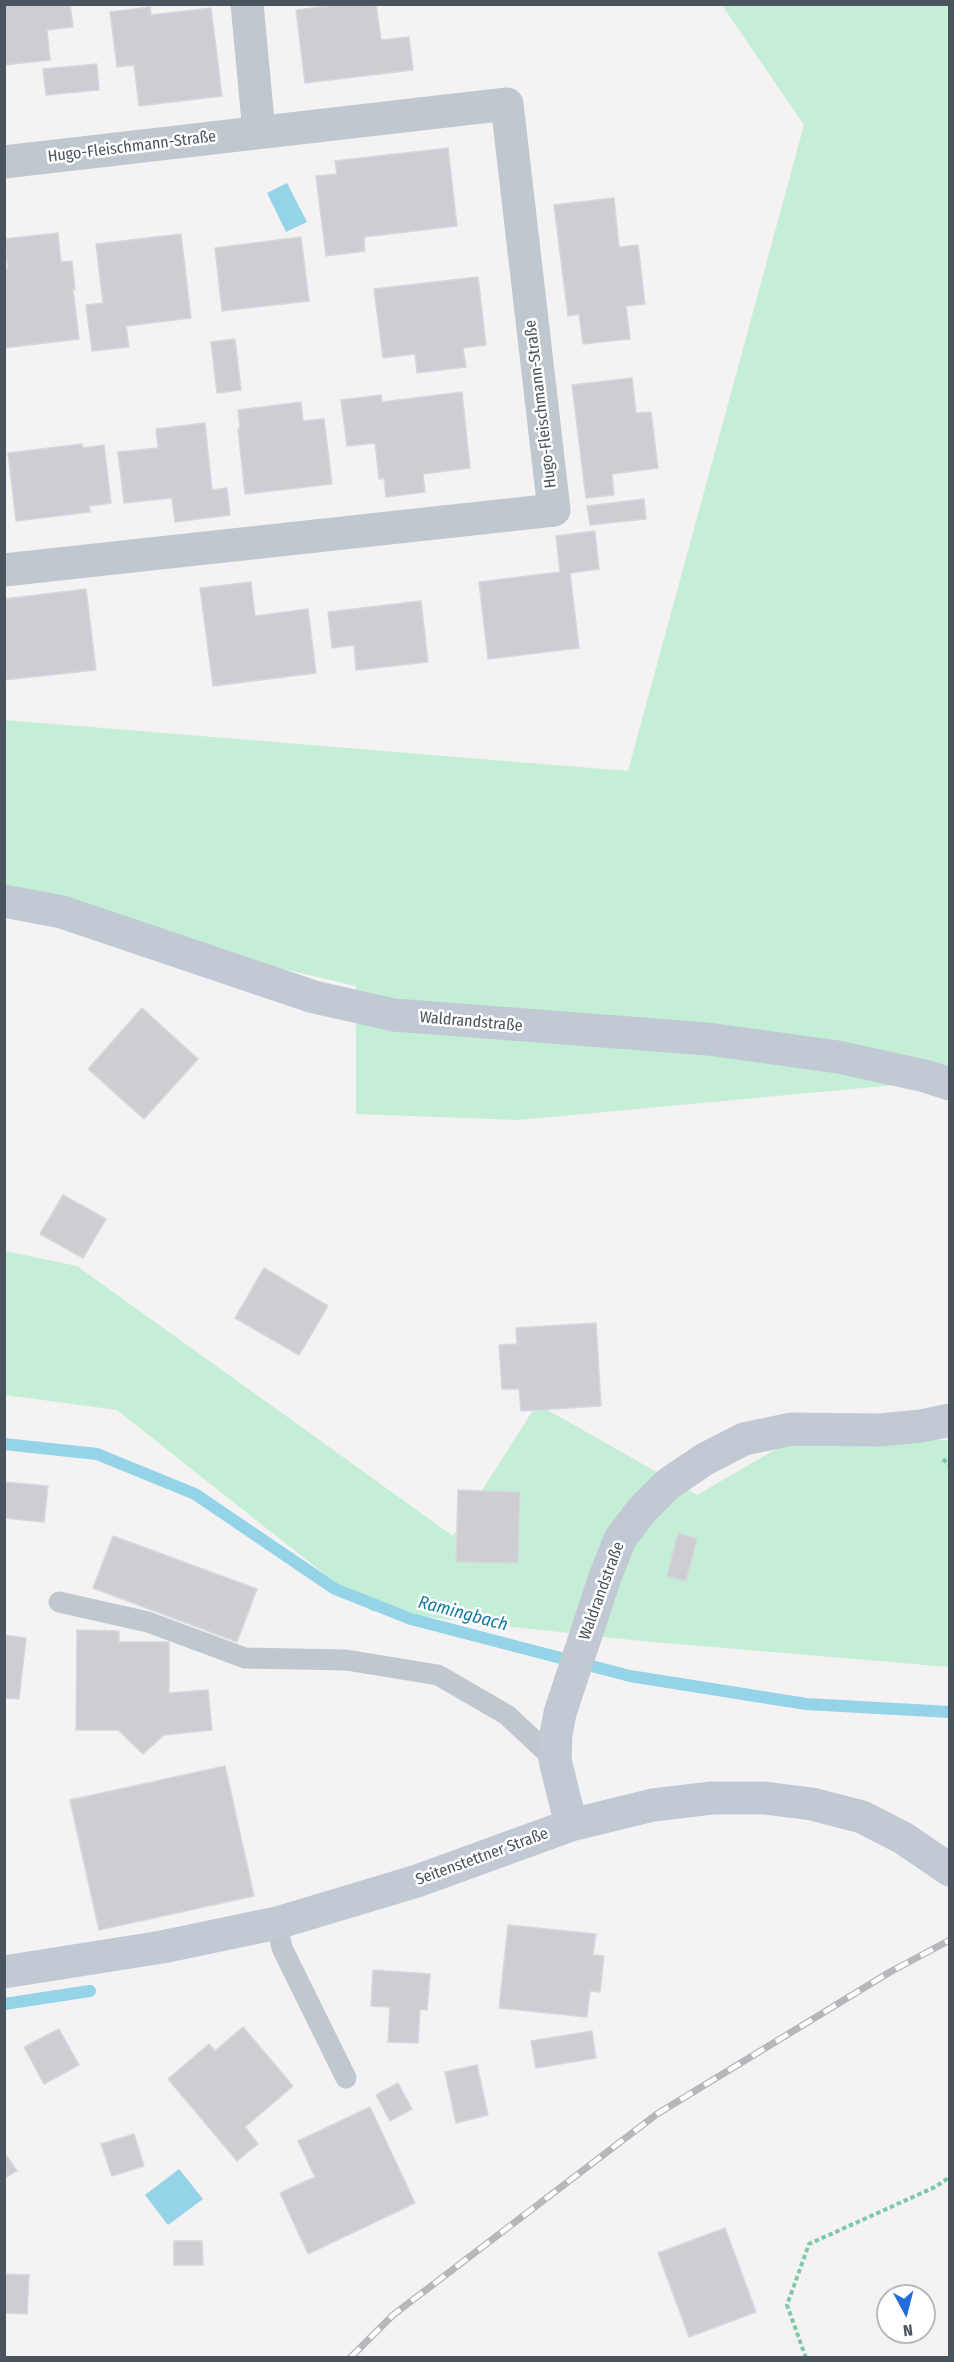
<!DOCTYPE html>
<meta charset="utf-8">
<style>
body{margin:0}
#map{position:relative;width:954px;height:2362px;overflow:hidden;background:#f4f2f2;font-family:"Fira Sans Condensed",sans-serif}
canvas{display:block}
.frame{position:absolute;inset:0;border:6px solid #4a545e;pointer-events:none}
.north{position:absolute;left:876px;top:2284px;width:60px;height:60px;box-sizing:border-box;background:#fff;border:2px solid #b7bbbf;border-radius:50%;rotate:173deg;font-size:16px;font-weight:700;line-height:24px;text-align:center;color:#4a545e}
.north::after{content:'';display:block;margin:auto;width:21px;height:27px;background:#246cdc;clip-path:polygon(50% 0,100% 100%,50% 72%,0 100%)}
</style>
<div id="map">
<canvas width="954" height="2362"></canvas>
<div class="frame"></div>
<div class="north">N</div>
</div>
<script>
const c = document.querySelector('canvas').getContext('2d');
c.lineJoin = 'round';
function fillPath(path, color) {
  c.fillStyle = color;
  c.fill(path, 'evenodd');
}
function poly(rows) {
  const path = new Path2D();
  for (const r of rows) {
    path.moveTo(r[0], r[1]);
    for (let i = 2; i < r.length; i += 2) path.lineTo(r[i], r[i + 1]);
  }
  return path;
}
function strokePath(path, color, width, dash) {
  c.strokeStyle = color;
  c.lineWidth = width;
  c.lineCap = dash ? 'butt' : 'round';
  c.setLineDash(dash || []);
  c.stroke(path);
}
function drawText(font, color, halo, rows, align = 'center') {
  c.font = font + ' "Fira Sans Condensed",sans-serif';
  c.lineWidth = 5;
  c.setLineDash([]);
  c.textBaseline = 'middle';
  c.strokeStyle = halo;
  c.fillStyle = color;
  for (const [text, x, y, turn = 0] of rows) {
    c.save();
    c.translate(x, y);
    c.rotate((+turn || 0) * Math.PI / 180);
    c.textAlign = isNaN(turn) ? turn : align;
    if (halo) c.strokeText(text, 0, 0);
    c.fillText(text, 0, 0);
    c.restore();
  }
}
const green = poly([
 [722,5,949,5,949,1080,518,1120,356,1114,356,986,5,904,5,720,628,771,804,125],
 [5,1251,77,1266,453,1536,537,1404,697,1495,797,1437,949,1440,949,1667,631,1640,371,1611,117,1410,5,1395]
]);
const water = poly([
 [287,183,307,222,286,232,267,193],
 [179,2169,203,2199,168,2225,145,2195]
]);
const stream = poly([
 [4,1444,97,1454,195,1494,335,1589,411,1619,630,1676,806,1704,950,1712],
 [4,2004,90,1991]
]);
const building = poly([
 [4,4,70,4,73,27,47,30,50,60,4,65,4,4],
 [328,4,376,4,381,40,409,37,413,70,305,83,296,10,328,6,328,4],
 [150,7,151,15,211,8,222,96,139,106,134,65,117,67,110,12,150,7],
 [97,64,99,90,46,95,43,69,97,64],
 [448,148,457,226,364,237,365,251,326,256,316,176,337,174,335,161,448,148],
 [614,198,619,247,638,245,645,304,626,306,630,339,583,344,579,314,568,316,554,205,614,198],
 [58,233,61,262,72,261,75,289,73,289,79,339,4,348,4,269,8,269,4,239,58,233],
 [181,234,191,318,126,326,129,347,92,351,86,305,103,303,96,244,181,234],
 [301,237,309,301,222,311,215,248,301,237],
 [478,277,486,345,463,348,466,367,417,373,415,354,383,358,374,289,478,277],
 [235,339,241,390,217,393,211,342,235,339],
 [632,378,636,413,651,412,658,468,612,474,614,495,586,498,572,385,632,378],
 [462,392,470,468,423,474,425,492,386,497,384,478,379,479,375,443,347,446,341,400,381,395,382,402,462,392],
 [301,402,303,421,324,419,332,484,245,494,238,429,240,429,238,410,301,402],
 [205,423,212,490,227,488,230,515,175,522,172,498,124,503,118,452,158,448,156,429,205,423],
 [82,444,83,448,104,445,111,503,89,506,90,512,16,521,8,453,82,444],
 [644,499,646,519,590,525,587,506,644,499],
 [595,531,599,569,570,573,579,648,488,659,479,582,560,572,556,536,595,531],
 [251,582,255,616,308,609,316,673,213,686,200,588,251,582],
 [86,589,96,670,4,680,4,599,86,589],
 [421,601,428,662,356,670,354,645,332,648,328,612,421,601],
 [142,1008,198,1059,144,1119,88,1069,142,1008],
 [63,1195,106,1219,83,1258,40,1234,63,1195],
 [264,1268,328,1306,299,1355,235,1318,264,1268],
 [596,1323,601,1406,521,1411,519,1389,502,1389,499,1345,517,1344,516,1328,596,1323],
 [4,1482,48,1486,44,1522,4,1518,4,1482],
 [458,1490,520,1492,518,1563,456,1562,458,1490],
 [678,1533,697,1539,686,1581,667,1576,678,1533],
 [113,1536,257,1589,237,1642,93,1588,113,1536],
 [77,1630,119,1631,119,1642,169,1642,169,1693,208,1690,212,1730,164,1735,143,1754,118,1730,76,1730,77,1630],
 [4,1635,26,1638,19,1699,4,1698,4,1635],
 [225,1766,254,1896,99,1930,70,1800,225,1766],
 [508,1925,596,1934,593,1955,604,1956,600,1992,590,1991,587,2017,499,2008,508,1925],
 [373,1970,430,1974,427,2010,420,2009,418,2043,388,2042,390,2007,371,2006,373,1970],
 [243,2027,293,2086,245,2127,258,2144,237,2161,168,2079,209,2044,215,2051,243,2027],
 [59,2029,79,2065,44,2084,24,2047,59,2029],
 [592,2031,596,2058,536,2068,531,2041,592,2031],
 [477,2065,488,2115,456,2123,445,2072,477,2065],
 [398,2083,412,2109,390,2121,376,2095,398,2083],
 [370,2107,415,2203,308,2254,280,2193,315,2177,298,2141,370,2107],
 [134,2134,144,2166,112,2176,101,2144,134,2134],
 [4,2152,17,2171,4,2178,4,2152],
 [725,2228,756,2312,689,2337,658,2253,725,2228],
 [174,2241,202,2241,203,2265,174,2265,174,2241],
 [4,2274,29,2275,27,2314,4,2313,4,2274]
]);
const path = poly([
 [943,1459,950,1466],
 [806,2358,787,2305,809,2244,935,2187,950,2177]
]);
const lane = poly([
 [59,1602,148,1622,245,1658,346,1660,438,1675,507,1715,555,1760],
 [277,1923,282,1948,346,2078]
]);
const street = poly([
 [247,4,259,132],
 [4,162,507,104,554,510,4,570]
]);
const secondary = poly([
 [4,901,62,912,314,997,394,1015,708,1039,838,1057,925,1076,950,1084],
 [571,1825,555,1760,556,1734,560,1713,605,1577,620,1539,642,1510,668,1484,705,1459,744,1439,792,1429,880,1430,921,1426,950,1420],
 [4,1972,162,1947,277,1923,417,1881,571,1825,653,1805,712,1798,764,1798,812,1804,862,1817,903,1838,950,1870]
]);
const rail = poly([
 [350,2358,393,2315,657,2114,890,1972,950,1940]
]);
const streetNames = [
 ["Hugo-Fleischmann-Straße",132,147,-7],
 ["Hugo-Fleischmann-Straße",541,404,-97],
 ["Waldrandstraße",471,1022,5],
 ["Waldrandstraße",602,1591,-70],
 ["Seitenstettner Straße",482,1857,-20]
];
const waterNames = [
 ["Ramingbach",463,1614,15]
];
fillPath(green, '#c4eed6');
fillPath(water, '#94d3e8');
strokePath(stream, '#94d3e8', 12);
fillPath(building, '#ccced4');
strokePath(building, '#d6d8dd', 1.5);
strokePath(path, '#7dcaa8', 4, [4.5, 3]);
strokePath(lane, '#c0c8cf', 21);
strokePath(street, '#c0c8cf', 33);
strokePath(secondary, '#c1c9d4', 33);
strokePath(rail, '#b4b7bb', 7);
strokePath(rail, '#fff', 4.5, [14]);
drawText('16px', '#4a545e', '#fff', streetNames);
drawText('italic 18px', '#157ca0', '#fff', waterNames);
</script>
